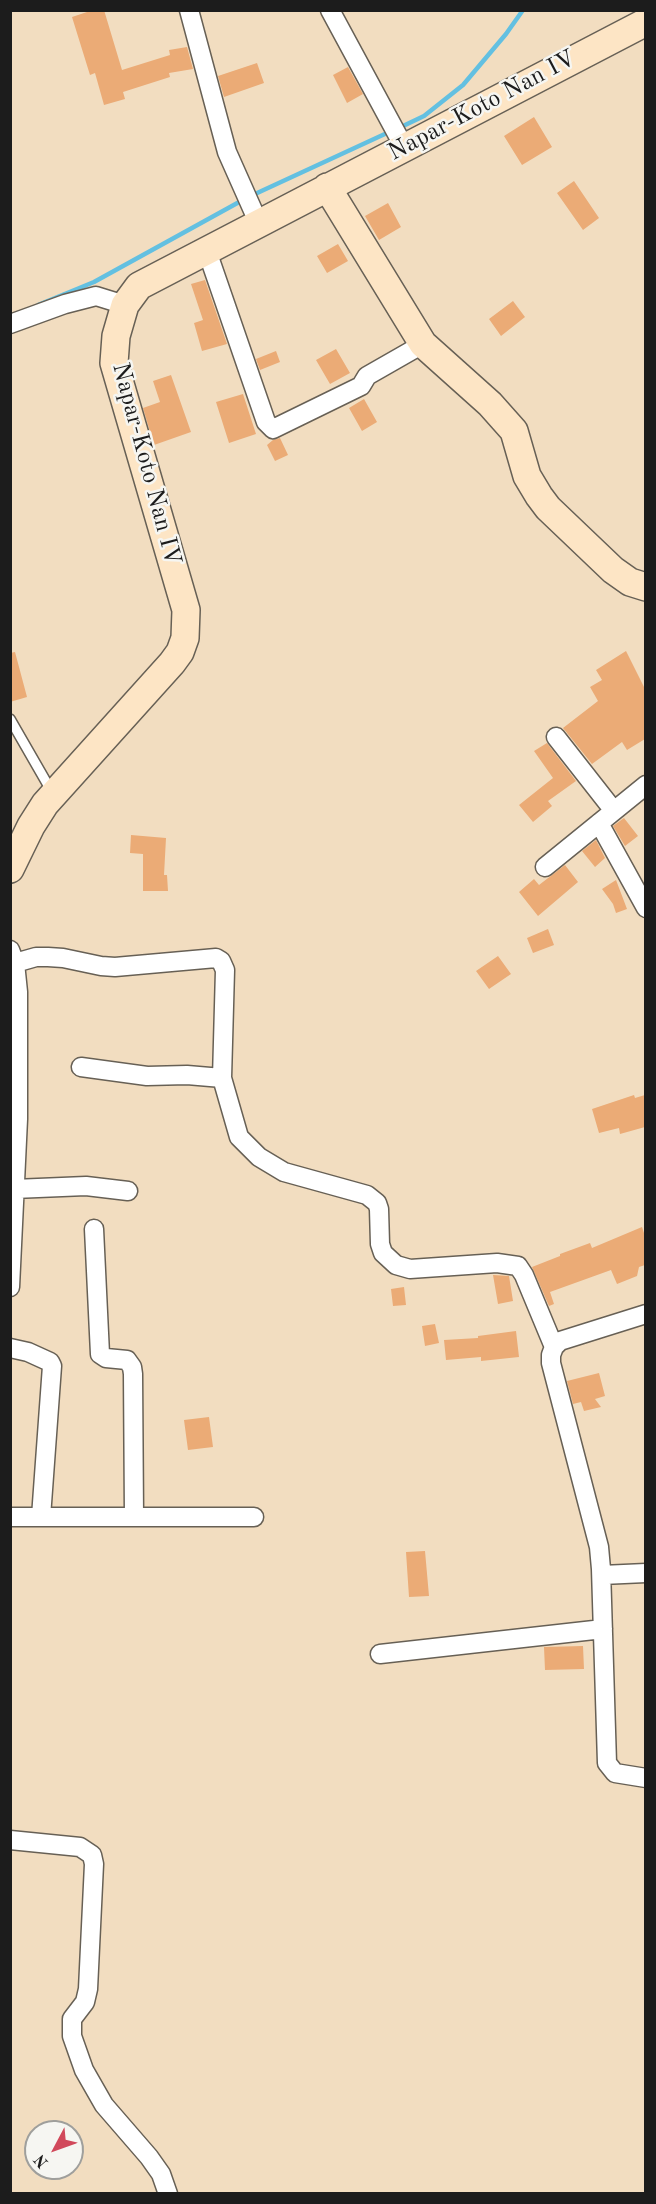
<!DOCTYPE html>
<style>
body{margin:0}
#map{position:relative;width:656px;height:2204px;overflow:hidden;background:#f2ddc0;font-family:"Old Standard TT",serif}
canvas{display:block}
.frame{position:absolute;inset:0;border:12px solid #1c1c1c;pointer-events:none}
.north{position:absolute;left:24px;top:2120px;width:60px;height:60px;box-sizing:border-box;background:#f6f6f2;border:2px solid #9f9f9c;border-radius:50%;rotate:229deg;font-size:16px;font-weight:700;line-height:24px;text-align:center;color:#1c1c1c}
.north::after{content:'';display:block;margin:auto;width:21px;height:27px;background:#d1495b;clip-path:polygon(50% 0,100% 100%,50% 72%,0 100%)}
</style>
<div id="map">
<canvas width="656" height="2204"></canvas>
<div class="frame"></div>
<div class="north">N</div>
</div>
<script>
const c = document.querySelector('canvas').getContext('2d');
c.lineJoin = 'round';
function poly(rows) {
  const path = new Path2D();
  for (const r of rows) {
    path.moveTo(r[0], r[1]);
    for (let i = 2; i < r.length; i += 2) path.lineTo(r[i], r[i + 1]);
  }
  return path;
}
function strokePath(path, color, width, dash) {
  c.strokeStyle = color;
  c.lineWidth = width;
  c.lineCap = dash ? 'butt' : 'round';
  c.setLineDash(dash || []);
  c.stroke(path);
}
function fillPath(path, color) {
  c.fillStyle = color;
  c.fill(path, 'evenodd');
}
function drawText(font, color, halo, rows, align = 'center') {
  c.font = font + ' "Old Standard TT",serif';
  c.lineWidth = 5;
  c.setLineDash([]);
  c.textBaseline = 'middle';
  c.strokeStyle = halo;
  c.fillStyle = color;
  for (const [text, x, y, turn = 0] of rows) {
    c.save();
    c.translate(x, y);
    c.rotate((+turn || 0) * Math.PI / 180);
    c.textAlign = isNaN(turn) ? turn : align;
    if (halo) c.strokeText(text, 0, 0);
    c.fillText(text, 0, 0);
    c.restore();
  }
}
const stream = poly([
 [403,126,424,116,463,85,506,34,523,10],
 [255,194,387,133],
 [38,305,94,282,241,201]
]);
const building = poly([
 [93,10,104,10,122,70,170,55,169,50,187,47,193,69,169,73,170,77,123,92,125,99,104,105,95,73,90,75,72,17],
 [257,63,264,83,224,97,218,76],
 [348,67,363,94,347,103,333,75],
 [534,117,552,147,522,165,504,136],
 [574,181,599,218,583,230,557,193],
 [388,203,401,227,379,240,365,216],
 [338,244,348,261,327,273,317,256],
 [205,280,227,344,202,351,194,323,203,320,191,284],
 [513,301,525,317,501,336,489,319],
 [336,349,350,373,330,384,316,360],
 [276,351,280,362,260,370,256,359],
 [171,375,191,432,154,445,143,408,160,402,153,381],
 [243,394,256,434,229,443,216,402],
 [364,399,377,422,362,431,349,408],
 [280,438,288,455,275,461,267,445,273,440],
 [626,651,645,689,645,739,627,750,622,742,592,764,563,728,598,701,590,687,602,680,596,670],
 [15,652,27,697,10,702,10,653],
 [547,743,576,781,548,801,552,806,533,822,519,805,553,778,534,751],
 [624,818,638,836,625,846,613,826],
 [131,835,166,838,164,875,167,875,168,891,143,891,143,854,130,853],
 [596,840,605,858,595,867,582,851],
 [565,865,578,882,538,916,519,892,534,879,539,885],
 [616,880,627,909,616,913,613,904,602,889],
 [548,929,554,945,533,953,527,938],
 [498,956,511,974,489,989,476,971],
 [634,1095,635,1098,645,1095,645,1127,620,1134,619,1128,599,1133,592,1109],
 [642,1227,645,1236,645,1265,639,1267,637,1276,617,1284,611,1270,550,1292,554,1304,549,1306,532,1267,560,1256,560,1254,590,1243,592,1248],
 [493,1275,509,1276,513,1301,498,1304],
 [404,1287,406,1305,393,1306,391,1289],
 [435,1324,439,1343,425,1346,422,1326],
 [516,1331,519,1357,481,1361,481,1357,446,1360,444,1340,478,1338,478,1336],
 [599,1373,605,1396,595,1399,601,1407,584,1411,581,1402,573,1404,567,1381],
 [209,1417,213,1447,188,1450,184,1420],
 [425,1551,429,1596,409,1597,406,1552],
 [583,1646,584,1669,545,1670,544,1647]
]);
const lane = poly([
 [10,719,52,792]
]);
const street = poly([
 [189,10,227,152,259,224],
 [330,10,404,147],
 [207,251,266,422,273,429,361,386,367,376,423,344],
 [10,324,65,304,96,296,125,305],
 [556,737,614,811],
 [599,823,646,908],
 [545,867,646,785],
 [10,950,15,963,18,992,18,1119,10,1287],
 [15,963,36,957,48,957,63,958,101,966,115,967,216,958,221,961,225,970,222,1078],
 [81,1067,147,1076,187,1075,222,1078,239,1137,259,1157,284,1172,367,1195,377,1203,379,1209,380,1244,383,1253,396,1265,410,1269,497,1263,518,1266,524,1275,554,1347],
 [14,1189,86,1186,128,1191],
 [94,1229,100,1354,106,1358,127,1360,132,1367,133,1374,134,1517],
 [646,1314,560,1341,554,1347,551,1355,551,1363,599,1547,601,1569,607,1763,615,1773,646,1778],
 [10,1348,28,1352,50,1362,52,1366,41,1517],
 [10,1517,254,1517],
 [602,1575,646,1573],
 [380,1654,603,1629],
 [10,1840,80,1847,92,1855,94,1864,88,1989,85,2002,72,2019,72,2036,84,2070,104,2105,149,2157,161,2174,168,2194]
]);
const secondary = poly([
 [327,187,423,344,490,404,514,431,527,476,539,496,548,508,613,570,630,582,646,587],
 [10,869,31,826,45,804,172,663,180,652,185,638,186,610,114,363,116,336,125,305,139,286,646,22]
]);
const streetNames = [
 ["Napar-Koto Nan IV",482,106,-28],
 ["Napar-Koto Nan IV",146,464,75]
];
strokePath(stream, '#63c0e1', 4.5);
fillPath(building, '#ebab76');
strokePath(lane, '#676055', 12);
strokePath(street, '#676055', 21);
strokePath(secondary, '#676055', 30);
strokePath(lane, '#fff', 9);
strokePath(street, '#fff', 18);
strokePath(secondary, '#fde5c5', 27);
drawText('24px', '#1c1c1c', '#f6f6f2', streetNames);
</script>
